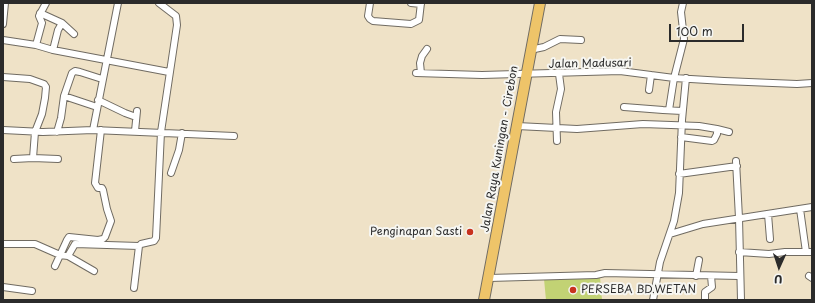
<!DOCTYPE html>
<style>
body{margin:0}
#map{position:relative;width:815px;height:303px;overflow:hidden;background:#efe2c7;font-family:"Playpen Sans",sans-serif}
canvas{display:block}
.frame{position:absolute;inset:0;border:4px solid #2b2b2b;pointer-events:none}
.north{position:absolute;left:759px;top:247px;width:40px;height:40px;-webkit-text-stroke:3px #f6f6f2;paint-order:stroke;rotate:183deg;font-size:11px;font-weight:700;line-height:16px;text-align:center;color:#2b2b2b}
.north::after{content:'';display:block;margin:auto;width:14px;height:18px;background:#2b2b2b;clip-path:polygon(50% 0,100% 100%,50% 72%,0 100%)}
.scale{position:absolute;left:669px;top:24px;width:75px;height:18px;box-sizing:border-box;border:2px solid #2b2b2b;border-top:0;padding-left:5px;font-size:12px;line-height:14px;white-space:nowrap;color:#2b2b2b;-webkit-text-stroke:3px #f6f6f2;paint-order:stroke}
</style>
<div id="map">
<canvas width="815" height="303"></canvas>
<div class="frame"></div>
<div class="north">U</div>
<div class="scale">100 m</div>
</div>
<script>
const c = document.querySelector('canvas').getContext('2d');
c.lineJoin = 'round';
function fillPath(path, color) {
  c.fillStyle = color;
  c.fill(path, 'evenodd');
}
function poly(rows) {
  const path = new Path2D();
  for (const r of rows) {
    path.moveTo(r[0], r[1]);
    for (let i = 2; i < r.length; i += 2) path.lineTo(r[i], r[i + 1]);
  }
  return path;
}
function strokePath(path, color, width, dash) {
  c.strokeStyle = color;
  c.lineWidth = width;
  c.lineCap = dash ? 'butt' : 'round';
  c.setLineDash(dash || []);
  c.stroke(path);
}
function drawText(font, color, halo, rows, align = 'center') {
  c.font = font + ' "Playpen Sans",sans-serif';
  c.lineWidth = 4;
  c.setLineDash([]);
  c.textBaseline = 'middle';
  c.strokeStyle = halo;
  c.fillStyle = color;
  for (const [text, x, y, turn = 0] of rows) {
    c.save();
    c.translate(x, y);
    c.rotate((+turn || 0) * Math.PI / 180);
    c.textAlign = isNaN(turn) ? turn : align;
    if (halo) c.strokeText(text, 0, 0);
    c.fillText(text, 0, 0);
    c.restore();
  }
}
const green = poly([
 [600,277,602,300,546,300,544,279]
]);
const minor = poly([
 [370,3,368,16,370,19,373,21,411,24,419,20,421,3],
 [411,3,421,4],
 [40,13,62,23,74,34],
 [3,24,5,3],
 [3,40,36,45,53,50,169,72],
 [36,45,42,23,39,16,46,3],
 [53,50,58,30,62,23],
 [530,50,544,47,560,39,581,40],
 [416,73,482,75,620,71,674,78,724,81,797,84,812,83],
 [421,73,420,63,422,56,427,49],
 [3,77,30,79,44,84,46,87,45,98,42,114,35,132,33,158,58,159],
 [649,90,651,75],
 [64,96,97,107],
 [98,100,125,113,136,117],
 [624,107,663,110,682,111],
 [669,110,674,78,684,39,681,12,683,3],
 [517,126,577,129,643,124,699,126,717,129,717,134,714,140,712,141,681,137],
 [717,129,729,132],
 [3,130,43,132,93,130,234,136],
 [93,130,118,3],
 [135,131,137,111],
 [57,132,61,118,64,96,72,73,75,71,80,72,102,79],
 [557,141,556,112,561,89,559,74],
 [14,159,33,158],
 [736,161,739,218,741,300],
 [171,173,179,150,182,133],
 [679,174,737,166],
 [800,209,806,252],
 [768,214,770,239],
 [670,234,703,224,812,207],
 [3,244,35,244,60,255,68,256,94,271],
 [739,252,769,254,785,252,812,252],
 [68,256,75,244,139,246],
 [55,266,67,240,69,237,98,240,103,239,105,237,111,221,107,209,103,190,102,188,98,188,95,183,101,130],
 [696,276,699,260],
 [809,276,812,278],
 [489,278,596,275,605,273,739,276],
 [3,287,32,291],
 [134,288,139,246,141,244,154,241,156,238,161,132,177,25,176,16,159,3],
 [653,300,660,262,674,221,679,193,682,120,686,78],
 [705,300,705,292,712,287,711,276]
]);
const highway = poly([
 [484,300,540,3]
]);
const markers = [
 [470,232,4,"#c8321e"],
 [573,290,4,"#c8321e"]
];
const streetNames = [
 ["Jalan Madusari",590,64,-1],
 ["Jalan Raya Kuningan - Cirebon",500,149,-80]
];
const poiNames = [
 ["Penginapan Sasti",462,232],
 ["PERSEBA BD.WETAN",581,290,"left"]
];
fillPath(green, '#c2d274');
strokePath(minor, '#706b62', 8);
strokePath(highway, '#706b62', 12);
strokePath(minor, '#fff', 6);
strokePath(highway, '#eec469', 10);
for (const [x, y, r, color] of markers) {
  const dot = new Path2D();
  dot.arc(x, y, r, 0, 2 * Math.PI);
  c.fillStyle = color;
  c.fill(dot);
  strokePath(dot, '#f6f6f2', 1.5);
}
drawText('11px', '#2b2b2b', '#f6f6f2', streetNames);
drawText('11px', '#2b2b2b', '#f6f6f2', poiNames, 'right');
</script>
